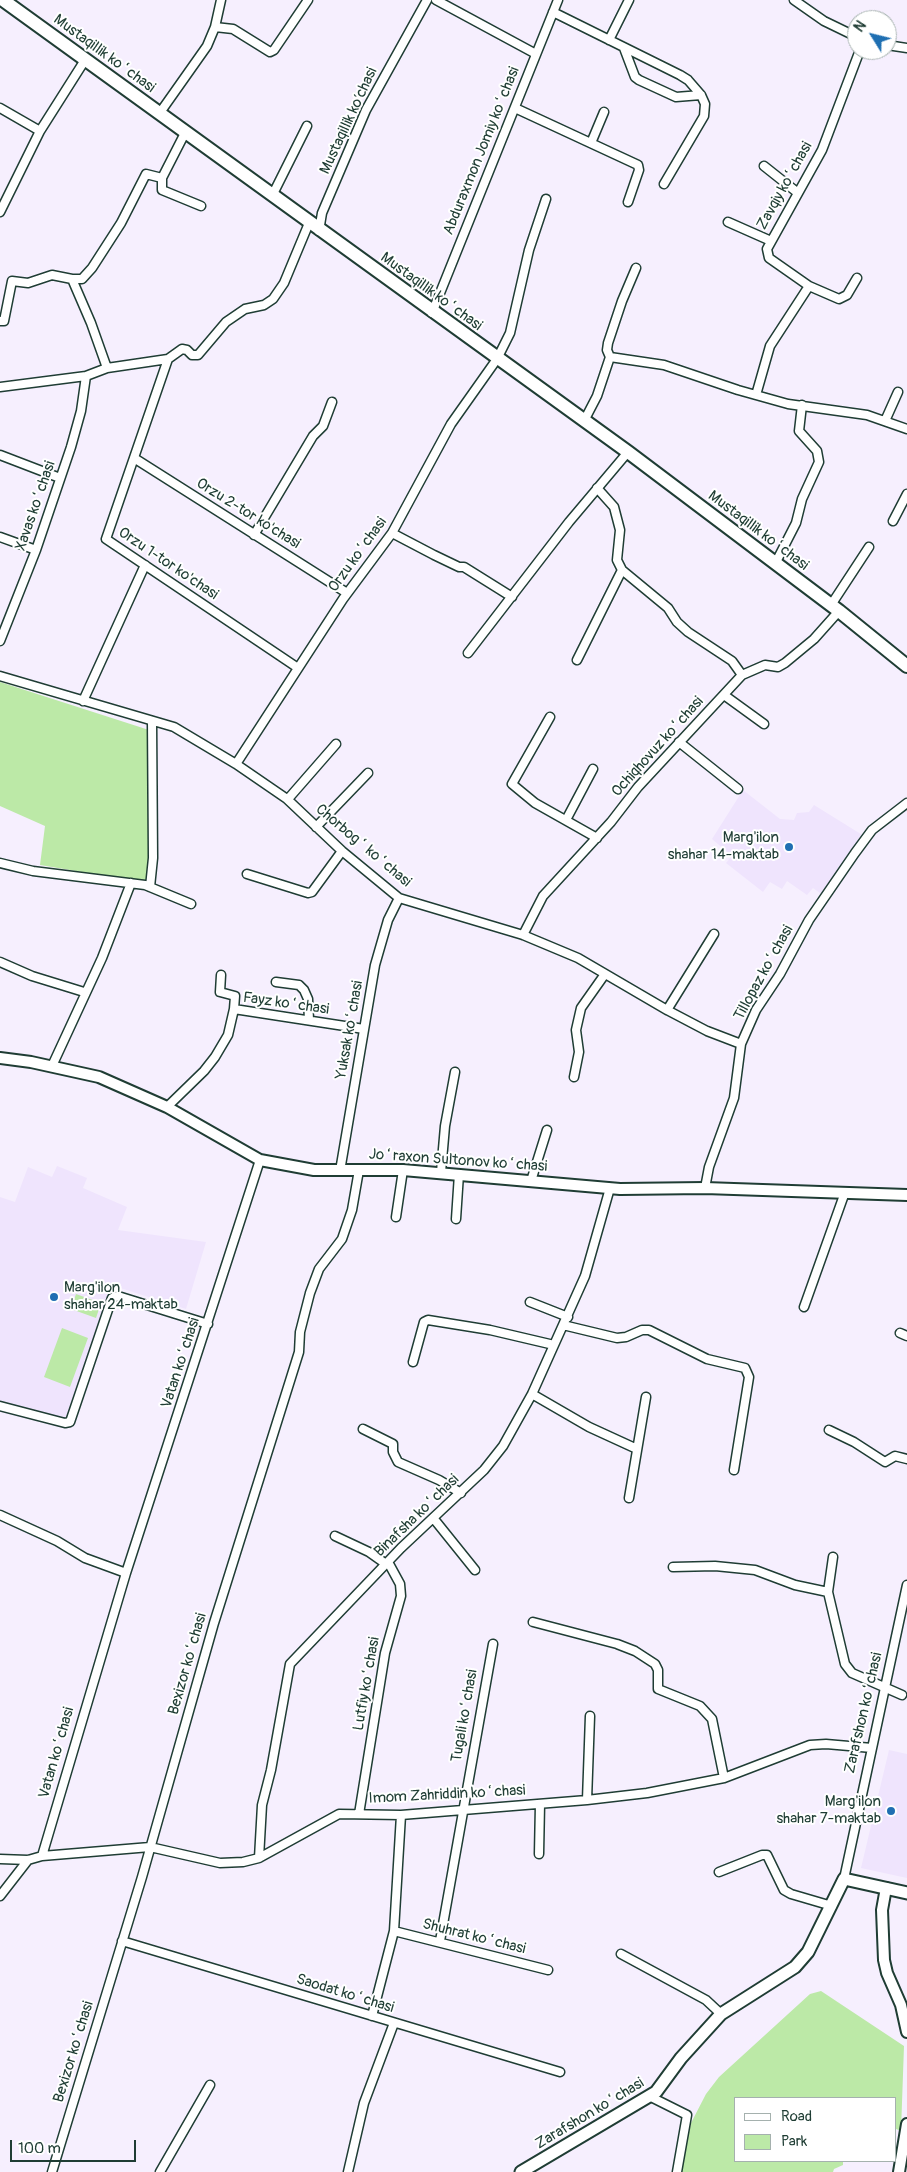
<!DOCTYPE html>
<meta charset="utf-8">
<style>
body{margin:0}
#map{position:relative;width:907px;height:2172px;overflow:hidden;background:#f6effe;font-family:Pangolin,sans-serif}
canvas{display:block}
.legend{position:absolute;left:734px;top:2097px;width:162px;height:65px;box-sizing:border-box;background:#fff;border:1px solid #a5b1ae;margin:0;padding:6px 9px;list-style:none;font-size:15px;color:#1f3d34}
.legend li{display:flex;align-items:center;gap:10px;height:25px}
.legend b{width:25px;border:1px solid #a5b1ae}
.north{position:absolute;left:847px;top:10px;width:50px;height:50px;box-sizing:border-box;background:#fff;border:1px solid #a5b1ae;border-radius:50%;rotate:306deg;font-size:14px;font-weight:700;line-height:20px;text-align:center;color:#1f3d34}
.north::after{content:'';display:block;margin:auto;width:18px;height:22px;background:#1f6fb2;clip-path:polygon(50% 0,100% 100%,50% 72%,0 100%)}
.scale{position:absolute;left:10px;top:2140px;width:126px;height:22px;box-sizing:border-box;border:2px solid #1f3d34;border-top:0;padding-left:6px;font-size:15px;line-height:18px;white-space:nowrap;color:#1f3d34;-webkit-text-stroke:4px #fff;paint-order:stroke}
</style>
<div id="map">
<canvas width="907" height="2172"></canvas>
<ul class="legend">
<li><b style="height:6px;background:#fff"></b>Road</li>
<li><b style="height:14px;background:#bce9a7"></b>Park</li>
</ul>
<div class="north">N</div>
<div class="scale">100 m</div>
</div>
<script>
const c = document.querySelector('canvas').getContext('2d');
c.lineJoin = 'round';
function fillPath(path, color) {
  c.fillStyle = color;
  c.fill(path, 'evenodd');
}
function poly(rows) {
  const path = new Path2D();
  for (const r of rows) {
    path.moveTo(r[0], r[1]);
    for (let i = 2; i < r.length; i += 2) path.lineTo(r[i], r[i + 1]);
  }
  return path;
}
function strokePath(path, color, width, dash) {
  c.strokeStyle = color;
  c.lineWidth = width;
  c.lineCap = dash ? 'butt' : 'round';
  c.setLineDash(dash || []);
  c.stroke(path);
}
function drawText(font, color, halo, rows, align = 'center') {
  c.font = font + ' Pangolin,sans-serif';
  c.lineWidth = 4;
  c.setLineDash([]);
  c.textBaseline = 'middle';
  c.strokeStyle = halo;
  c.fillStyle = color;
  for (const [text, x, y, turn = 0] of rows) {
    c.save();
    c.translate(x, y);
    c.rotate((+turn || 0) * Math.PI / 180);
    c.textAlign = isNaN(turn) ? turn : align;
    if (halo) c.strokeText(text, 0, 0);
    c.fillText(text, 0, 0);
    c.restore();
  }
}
const built = poly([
 [743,790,780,819,794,820,797,813,809,812,814,805,864,836,824,896,813,888,807,895,787,881,782,889,770,882,763,892,726,863,732,856,712,839],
 [57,1166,87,1178,83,1188,127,1207,118,1230,206,1242,186,1309,111,1285,65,1422,0,1401,0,1197,15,1202,28,1167,52,1177],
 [889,1750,907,1754,907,1878,861,1868]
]);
const green = poly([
 [0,682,149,730,151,793,148,883,40,865,45,826,0,806],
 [76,1294,101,1303,96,1318,71,1309],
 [62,1328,88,1338,70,1387,44,1377],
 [821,1991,904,2046,901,2131,896,2129,896,2098,736,2098,736,2161,843,2161,843,2165,834,2169,833,2172,680,2172,691,2123,706,2094,719,2077,810,1994]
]);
const minor = poly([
 [436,0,536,54],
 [794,0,824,21,857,37],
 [553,12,680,75,688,80,701,95,705,104,704,116,664,184],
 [215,27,221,0],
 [609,40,629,0],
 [887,45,907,48],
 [624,48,635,77,639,80,676,97,701,95],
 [0,108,40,131],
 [515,108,638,165,639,170,628,202],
 [159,114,207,46,215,27,233,29,270,52,274,50,308,0],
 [591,143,604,112],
 [764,166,798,193],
 [162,178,162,190,201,206],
 [272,196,307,126],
 [0,212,40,131,85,60],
 [728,222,771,241],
 [319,231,322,213,366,110,427,0],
 [72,279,82,279,92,268,121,223,146,174,162,178,185,133],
 [809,286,839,299,847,295,857,278],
 [432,313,558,0],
 [0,321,4,321,12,281,28,283,52,275,72,279,91,323,107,368],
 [610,357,664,365,738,390,788,404,867,415,907,429],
 [610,357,607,350,608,343,622,301,636,268],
 [168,359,106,539,298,668],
 [0,387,86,376,107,368,168,359,182,349,187,350,192,355,198,355,226,322,245,309,264,305,273,299,284,283,309,223],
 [756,395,770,346,809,286,769,258,767,249,822,150,860,50],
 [584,421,597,396,610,357],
 [885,421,898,392],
 [0,455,60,478],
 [134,458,347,593],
 [597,488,614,507,620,530,617,560,622,570,668,608,677,622,688,632,732,661,742,675],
 [893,521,907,494],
 [392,533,434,555,459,567,464,567,512,597],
 [254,535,313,436,323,426,332,402],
 [0,537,36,550],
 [775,564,796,523,802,499,819,462,817,451,799,431,802,405],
 [831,605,869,547],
 [0,641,36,550,71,447,81,411,86,376],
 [468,653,569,522,628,452],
 [577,660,622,570],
 [0,676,174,727,236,764,287,799,342,851,399,898,523,935,578,958,667,1010,707,1031,741,1044],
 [724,695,764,724],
 [83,701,145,565],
 [550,717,512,784,535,803,597,838],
 [679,742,738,789],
 [236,764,343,599,392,533,451,424,497,359,510,333,529,250,546,199],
 [288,799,336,744],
 [566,820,593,769],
 [316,827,368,773],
 [0,863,33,871,145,885,191,904],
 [247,874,308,893,312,892,342,851],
 [150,887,153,858,152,721],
 [523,935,543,896,611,822,638,787,742,675,765,665,778,667,785,663,814,639,839,611],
 [0,962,32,976,84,992],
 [221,975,220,992,235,996,234,1009],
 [276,982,299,985,304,990,308,999,309,1020],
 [667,1010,714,934],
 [52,1066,102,958,131,883],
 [574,1077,579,1052,576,1030,581,1008,605,974],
 [167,1107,204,1071,215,1057,228,1035,234,1009,364,1029],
 [340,1171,375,965,388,920,399,898],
 [441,1172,445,1126,455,1072],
 [531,1181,547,1130],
 [705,1188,709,1167,734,1098,741,1044,756,1010,780,974,809,920,855,853,872,830,907,803],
 [396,1217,403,1170],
 [456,1219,459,1174],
 [530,1302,568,1317],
 [804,1307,844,1195],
 [563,1325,617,1338,626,1337,642,1330,649,1330,707,1359,745,1368,749,1377,734,1470],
 [900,1333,907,1336],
 [413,1362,424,1322,428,1320,490,1330,554,1345],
 [532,1394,589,1427,637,1449],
 [0,1406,65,1423,70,1422,112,1298,118,1296,208,1324],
 [363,1429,393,1444,393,1452,398,1462,439,1480,461,1493],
 [829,1430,854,1442,885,1462,895,1456,907,1459],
 [629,1498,646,1397],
 [0,1515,57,1541,85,1558,126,1573],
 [434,1519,475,1570],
 [335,1536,369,1552,386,1564],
 [833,1557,828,1592,845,1664,852,1673,902,1695],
 [673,1567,715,1566,755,1570,795,1585,828,1592],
 [533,1622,617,1644,635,1651,655,1664,658,1670,658,1689,700,1706,712,1719,724,1778],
 [587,1800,590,1716],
 [359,1814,385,1653,401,1596,400,1584,388,1562],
 [539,1854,540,1804],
 [42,1856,126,1573,260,1160],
 [259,1858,262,1805,271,1770,290,1664,401,1548,484,1470,503,1446,532,1394,585,1276,610,1188],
 [0,1859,28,1860,42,1856,150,1847,220,1863,243,1862,259,1858,339,1814,401,1815,587,1800,647,1793,724,1778,810,1745,826,1744,872,1748],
 [719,1872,762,1855,767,1855,784,1890,791,1894,832,1906],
 [844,1879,907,1585],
 [0,1896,28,1860],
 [394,1931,548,1970],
 [122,1941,560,2072],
 [440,1941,493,1644],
 [621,1954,706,2000,721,2014],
 [372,2016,394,1931,401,1815],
 [649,2096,687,2115,677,2172],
 [52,2172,142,1877,214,1623,299,1352,300,1332,310,1293,319,1269,342,1239,352,1210,359,1170],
 [160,2172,210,2085],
 [348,2172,364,2103,394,2023]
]);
const tertiary = poly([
 [0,1058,31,1062,99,1077,167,1107,260,1160,314,1170,403,1170,620,1189,705,1188,907,1195],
 [886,1888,882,1910,884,1960,887,1973,901,2005,907,2032],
 [899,2172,907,2124]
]);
const secondary = poly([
 [521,2172,656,2092,681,2058,721,2014,795,1967,808,1952,844,1879,907,1893]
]);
const primary = poly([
 [3,0,628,452,839,611,907,666]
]);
const markers = [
 [789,847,5,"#1f6fb2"],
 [54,1297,5,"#1f6fb2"],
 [891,1811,5,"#1f6fb2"]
];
const streetNames = [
 ["Mustaqillik koʻchasi",104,54,36],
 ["Mustaqillik ko‘chasi",349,121,-65],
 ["Abduraxmon Jomiy koʻchasi",482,151,-68],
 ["Zavqiy koʻchasi",785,186,-61],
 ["Mustaqillik koʻchasi",431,292,36],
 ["Xavas koʻchasi",36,506,-71],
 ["Orzu 2-tor ko'chasi",248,514,32],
 ["Mustaqillik koʻchasi",758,531,37],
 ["Orzu koʻchasi",358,555,-54],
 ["Orzu 1-tor ko'chasi",168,564,34],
 ["Ochiqhovuz koʻchasi",658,747,-48],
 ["Chorbogʻ koʻchasi",363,846,40],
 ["Tillopaz koʻchasi",764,973,-61],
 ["Fayz koʻchasi",286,1004,8],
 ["Yuksak koʻchasi",350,1030,-80],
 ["Joʻraxon Sultonov koʻchasi",458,1161,4],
 ["Vatan koʻchasi",181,1363,-72],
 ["Binafsha koʻchasi",417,1516,-44],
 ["Bexizor koʻchasi",188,1664,-74],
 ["Lutfiy koʻchasi",367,1684,-80],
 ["Zarafshon koʻchasi",864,1713,-77],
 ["Tugali koʻchasi",465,1716,-80],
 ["Vatan koʻchasi",57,1753,-74],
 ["Imom Zahriddin koʻchasi",447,1795,-3],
 ["Shuhrat koʻchasi",474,1937,14],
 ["Saodat koʻchasi",345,1994,17],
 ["Bexizor koʻchasi",74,2052,-73],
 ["Zarafshon koʻchasi",590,2114,-31]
];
const poiNames = [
 ["Marg'ilon",779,838],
 ["shahar 14-maktab",779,855],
 ["Marg'ilon",64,1288,"left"],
 ["shahar 24-maktab",64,1305,"left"],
 ["Marg'ilon",881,1802],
 ["shahar 7-maktab",881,1819]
];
fillPath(built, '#efe4fd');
fillPath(green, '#bce9a7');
strokePath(minor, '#1f3d34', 11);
strokePath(tertiary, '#1f3d34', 14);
strokePath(secondary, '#1f3d34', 15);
strokePath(primary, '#1f3d34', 16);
strokePath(minor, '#fff', 8);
strokePath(tertiary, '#fff', 10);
strokePath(secondary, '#fff', 11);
strokePath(primary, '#fff', 12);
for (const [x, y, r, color] of markers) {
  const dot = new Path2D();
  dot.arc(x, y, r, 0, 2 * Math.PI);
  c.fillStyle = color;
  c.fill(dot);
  strokePath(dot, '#fff', 2);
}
drawText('15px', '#1f3d34', '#fff', streetNames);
drawText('15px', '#1f3d34', '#fff', poiNames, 'right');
</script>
